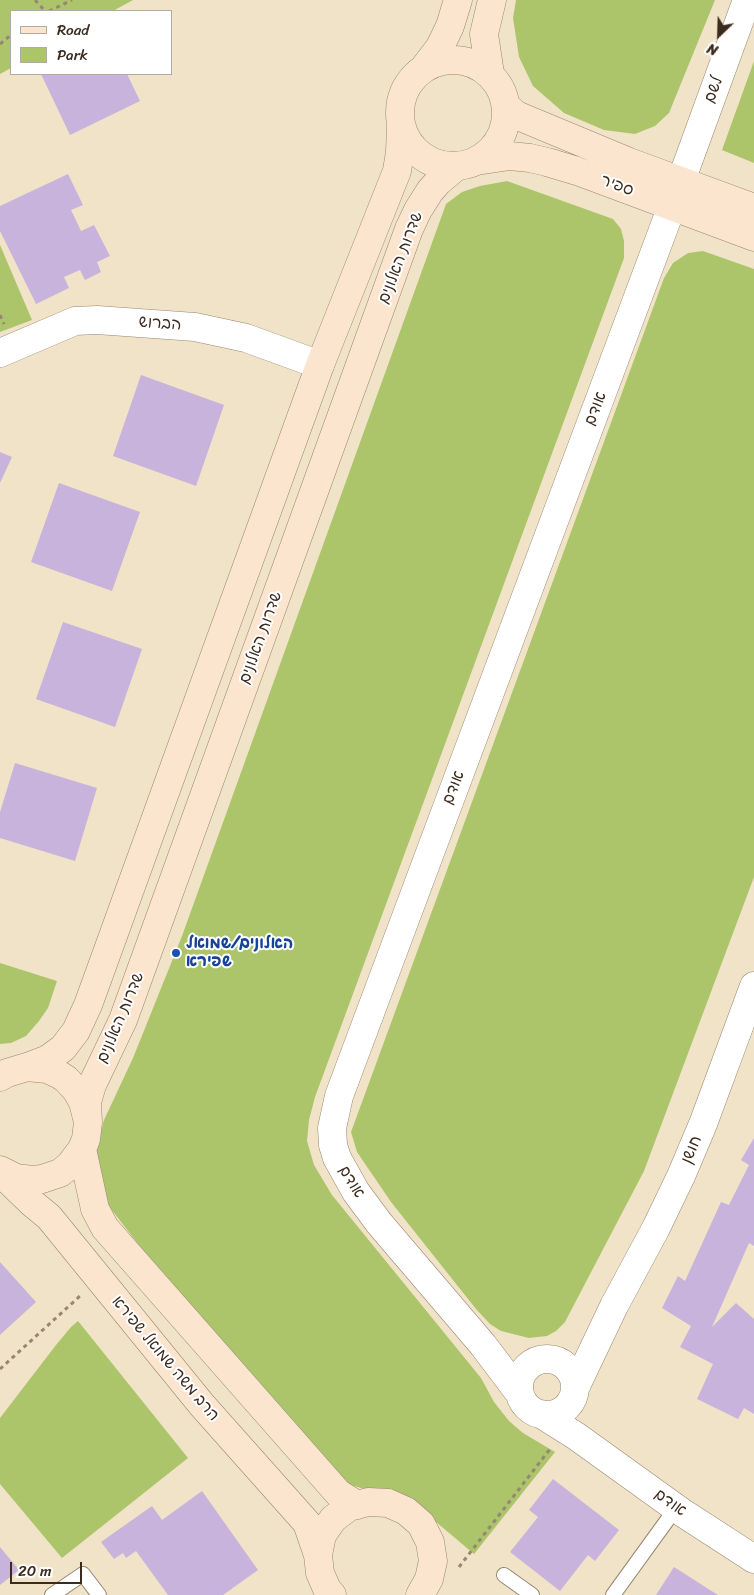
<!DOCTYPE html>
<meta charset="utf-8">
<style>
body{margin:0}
#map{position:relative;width:754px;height:1595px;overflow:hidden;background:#f1e3c7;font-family:Sriracha,sans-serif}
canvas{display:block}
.legend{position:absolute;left:10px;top:10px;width:162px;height:65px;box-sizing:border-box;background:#fff;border:1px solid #b1aaa5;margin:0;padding:6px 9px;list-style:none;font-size:15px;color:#3b2a1e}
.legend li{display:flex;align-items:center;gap:10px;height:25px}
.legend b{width:25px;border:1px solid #b1aaa5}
.north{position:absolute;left:694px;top:10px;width:50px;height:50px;-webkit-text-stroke:4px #fff;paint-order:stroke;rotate:204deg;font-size:14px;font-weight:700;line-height:20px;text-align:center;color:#3b2a1e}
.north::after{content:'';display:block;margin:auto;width:18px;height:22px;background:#3b2a1e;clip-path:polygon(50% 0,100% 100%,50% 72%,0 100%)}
.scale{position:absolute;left:10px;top:1562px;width:72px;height:22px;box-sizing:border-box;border:2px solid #3b2a1e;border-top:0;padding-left:6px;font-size:15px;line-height:18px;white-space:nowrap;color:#3b2a1e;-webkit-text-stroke:4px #fff;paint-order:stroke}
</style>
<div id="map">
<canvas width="754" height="1595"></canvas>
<ul class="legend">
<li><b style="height:6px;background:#fbe5cf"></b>Road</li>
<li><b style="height:14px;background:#adc56a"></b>Park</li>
</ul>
<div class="north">N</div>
<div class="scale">20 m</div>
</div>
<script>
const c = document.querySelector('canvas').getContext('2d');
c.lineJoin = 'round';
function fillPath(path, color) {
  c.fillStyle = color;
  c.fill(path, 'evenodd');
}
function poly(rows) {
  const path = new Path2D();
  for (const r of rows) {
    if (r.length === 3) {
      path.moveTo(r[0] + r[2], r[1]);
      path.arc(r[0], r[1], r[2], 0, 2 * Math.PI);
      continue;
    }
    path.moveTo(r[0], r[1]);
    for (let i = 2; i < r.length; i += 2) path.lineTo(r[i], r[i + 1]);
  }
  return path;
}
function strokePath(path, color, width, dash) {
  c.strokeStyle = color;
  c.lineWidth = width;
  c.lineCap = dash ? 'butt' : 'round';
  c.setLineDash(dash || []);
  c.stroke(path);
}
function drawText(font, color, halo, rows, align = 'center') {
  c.font = font + ' Sriracha,"Playpen Sans Hebrew",sans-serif';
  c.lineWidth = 4;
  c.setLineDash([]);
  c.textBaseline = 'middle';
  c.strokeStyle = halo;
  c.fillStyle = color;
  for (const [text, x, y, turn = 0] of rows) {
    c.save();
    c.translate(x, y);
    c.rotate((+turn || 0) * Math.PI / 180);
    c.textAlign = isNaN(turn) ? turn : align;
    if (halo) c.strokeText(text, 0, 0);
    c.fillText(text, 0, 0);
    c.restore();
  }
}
const green = poly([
 [0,0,133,0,113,11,11,11,11,68,0,74],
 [516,0,715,0,669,113,655,126,635,134,604,130,564,113,533,86,519,57,513,18],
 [754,61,754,163,722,150],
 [507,181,613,219,621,229,624,241,624,258,315,1097,309,1120,307,1141,314,1165,332,1195,481,1378,494,1402,509,1421,523,1433,555,1452,474,1554,416,1505,348,1484,145,1253,108,1205,94,1158,104,1120,133,1058,182,936,446,204,462,192,480,186],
 [0,245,32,320,0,332],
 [703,251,754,269,754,877,644,1171,565,1322,556,1331,547,1336,529,1338,501,1331,490,1324,476,1309,391,1202,357,1152,351,1132,664,278,673,263,688,253],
 [0,963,57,981,48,1008,39,1021,26,1036,11,1043,0,1044],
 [78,1321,188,1458,62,1558,0,1484,0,1418,56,1345,71,1327]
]);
const building = poly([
 [41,74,127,74,140,101,70,135],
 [68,174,83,205,71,210,81,231,94,225,110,256,97,262,101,272,85,280,80,270,64,277,69,288,36,304,0,231,0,206],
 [141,375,224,405,196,486,113,456],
 [0,452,12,457,0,483],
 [59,483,140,512,112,591,31,562],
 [63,622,142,649,115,727,36,699],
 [15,763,97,788,75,861,0,838,0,812],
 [754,1138,754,1246,749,1243,712,1327,736,1303,754,1319,754,1414,744,1408,738,1419,697,1399,713,1364,680,1347,691,1326,662,1308,678,1276,685,1281,721,1202,729,1205,749,1165,741,1160],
 [0,1262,36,1302,0,1335],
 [553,1479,619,1530,595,1561,588,1555,560,1591,510,1552,538,1517,529,1510],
 [202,1491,258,1570,223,1595,168,1595,136,1551,126,1558,123,1553,114,1559,101,1542,152,1506,162,1520],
 [0,1547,19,1570,0,1585],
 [674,1567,710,1590,718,1595,656,1595]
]);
const path = poly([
 [35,0,45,11],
 [49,11,72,0],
 [0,44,11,35],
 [0,315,4,324],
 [0,1369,80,1296],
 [459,1567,550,1449]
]);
const lane = poly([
 [504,1575,532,1595],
 [52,1595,83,1574,99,1595],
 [613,1595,676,1508]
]);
const street = poly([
 [681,181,747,0],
 [0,353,75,321,97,320,195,327,246,338,320,365],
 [547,1387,28],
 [575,1388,614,1306,656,1228,681,1176,703,1124,754,986],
 [520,1394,483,1345,379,1223,356,1192,337,1158,333,1145,332,1128,339,1096,672,206],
 [541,1414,576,1436,683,1513,754,1559]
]);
const secondary = poly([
 [453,113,53],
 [424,68,440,47,450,26,458,0],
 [490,74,484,34,492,0],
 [506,106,516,115,629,162,754,208],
 [476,161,510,156,530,158,547,162,577,171,754,237],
 [27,1067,48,1059,63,1048,76,1031,88,1005,320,365,397,171,400,152,401,126],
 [0,1077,7,1073,27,1067,47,1069,58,1074,66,1079,76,1090,83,1102,88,1122,86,1139,82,1149,70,1165,60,1173,42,1179,32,1180,16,1178,0,1170],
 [88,1122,87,1102,92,1085,123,1020,409,229,418,210,430,191,438,182,457,166],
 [82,1149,95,1209,105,1228,338,1493,357,1505],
 [0,1172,32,1203,49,1217,202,1405,307,1523,318,1555],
 [332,1595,327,1589,320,1573,318,1555,322,1535,333,1519,349,1507,368,1502,388,1503,406,1511,421,1524,430,1542,433,1561,429,1579,420,1595]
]);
const markers = [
 [176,953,5,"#1a4fb4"]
];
const streetNames = [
 ["לשם",714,90,-70],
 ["ספיר",617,186,21],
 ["שדרות האלונים",401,258,-69],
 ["הברוש",160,324,4],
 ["אודם",596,409,-69],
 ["שדרות האלונים",261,638,-70],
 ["אודם",454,788,-69],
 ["שדרות האלונים",121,1018,-67],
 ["חושן",692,1150,-67],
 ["אודם",351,1182,58],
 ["הרב משה שמואל שפירא",165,1359,50],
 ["אודם",670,1503,35]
];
const transitNames = [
 ["האלונים/שמואל",186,944],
 ["שפירא",186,962]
];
fillPath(green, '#adc56a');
fillPath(building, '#c7b3dc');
strokePath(lane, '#968672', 16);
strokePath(street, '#968672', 29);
strokePath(secondary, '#968672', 29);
strokePath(path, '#968672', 3, [4, 4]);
strokePath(lane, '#fff', 14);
strokePath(street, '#fff', 28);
strokePath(secondary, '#fbe5cf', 28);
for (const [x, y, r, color] of markers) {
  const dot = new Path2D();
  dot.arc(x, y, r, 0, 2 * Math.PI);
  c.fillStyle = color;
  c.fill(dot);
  strokePath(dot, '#fff', 2);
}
drawText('16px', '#3b2a1e', '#fff', streetNames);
drawText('bold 16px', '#164399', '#fff', transitNames, 'left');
</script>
